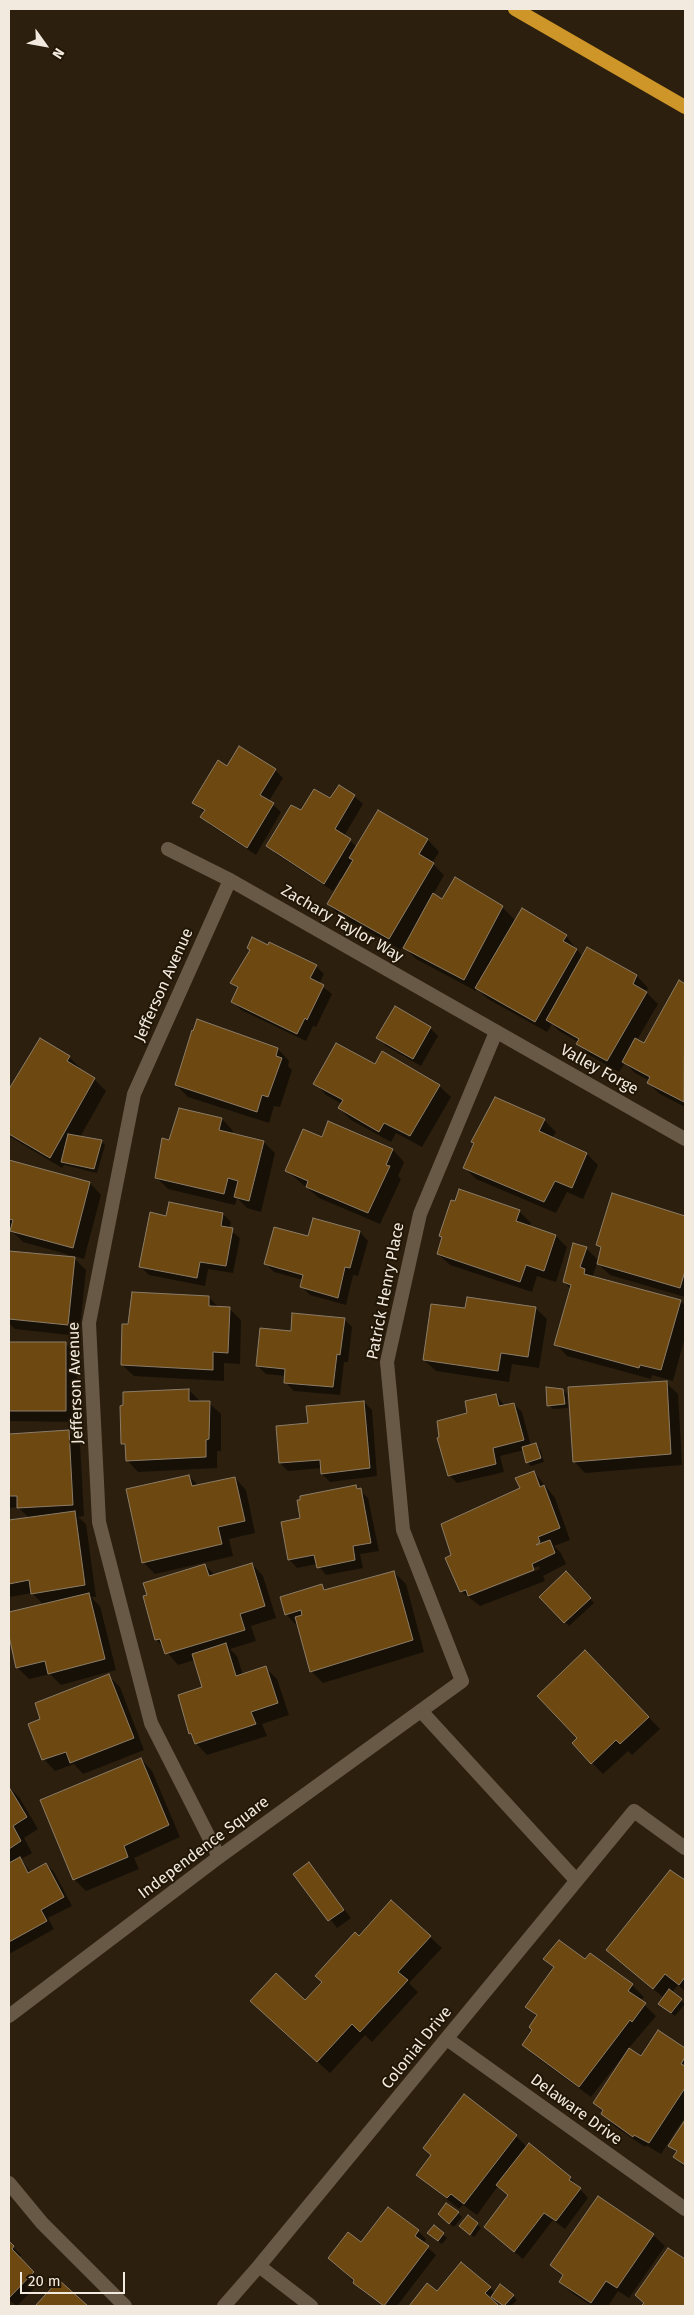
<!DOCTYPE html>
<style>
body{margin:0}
#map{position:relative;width:694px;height:2315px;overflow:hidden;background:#2c1f0e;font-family:"Fira Sans",sans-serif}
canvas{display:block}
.frame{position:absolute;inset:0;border:10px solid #f3eadf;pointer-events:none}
.north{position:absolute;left:20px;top:20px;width:50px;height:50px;-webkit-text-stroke:4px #221606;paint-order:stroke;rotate:122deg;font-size:14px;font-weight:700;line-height:20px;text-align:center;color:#f3eadf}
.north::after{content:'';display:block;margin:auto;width:18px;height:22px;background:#f3eadf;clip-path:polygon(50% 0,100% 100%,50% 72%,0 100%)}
.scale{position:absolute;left:20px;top:2272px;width:105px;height:22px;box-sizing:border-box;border:2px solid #f3eadf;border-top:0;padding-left:6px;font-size:15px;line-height:18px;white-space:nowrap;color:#f3eadf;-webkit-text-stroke:4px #221606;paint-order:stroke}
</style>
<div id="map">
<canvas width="694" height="2315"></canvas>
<div class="frame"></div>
<div class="north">N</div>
<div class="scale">20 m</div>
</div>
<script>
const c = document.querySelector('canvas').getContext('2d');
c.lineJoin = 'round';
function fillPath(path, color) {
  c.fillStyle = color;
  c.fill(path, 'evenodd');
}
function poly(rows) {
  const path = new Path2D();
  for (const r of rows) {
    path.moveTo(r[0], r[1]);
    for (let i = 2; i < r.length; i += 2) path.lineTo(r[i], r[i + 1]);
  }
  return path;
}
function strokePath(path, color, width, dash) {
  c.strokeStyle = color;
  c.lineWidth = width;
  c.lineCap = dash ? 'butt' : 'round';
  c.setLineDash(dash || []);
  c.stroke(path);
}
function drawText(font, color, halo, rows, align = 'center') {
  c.font = font + ' "Fira Sans",sans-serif';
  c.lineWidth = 4;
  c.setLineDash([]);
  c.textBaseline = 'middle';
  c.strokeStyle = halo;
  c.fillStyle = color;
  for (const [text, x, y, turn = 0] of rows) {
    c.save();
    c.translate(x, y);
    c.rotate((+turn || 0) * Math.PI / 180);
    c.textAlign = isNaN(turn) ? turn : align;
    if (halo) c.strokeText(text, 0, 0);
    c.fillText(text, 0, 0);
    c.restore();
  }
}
const shadow = poly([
 [227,768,275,770,283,778,269,801,281,812,256,855,210,825,202,817,205,813,193,802],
 [354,796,363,804,344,836,357,847,378,812,428,840,439,852,432,863,444,875,433,895,443,900,455,879,502,907,516,921,566,936,583,957,588,949,637,976,648,988,646,992,658,1004,637,1040,645,1045,679,982,685,985,685,1107,660,1094,648,1083,650,1081,635,1073,625,1063,619,1072,589,1055,578,1042,559,1031,552,1024,547,1032,488,999,477,989,476,991,416,959,403,946,401,950,340,916,328,904,342,880,340,879,333,891,276,854,268,846,301,812,331,800],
 [316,966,324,974,319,984,332,994,316,1027,313,1026,306,1041,241,1010,233,1002,239,990,232,983],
 [198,1021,278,1049,289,1061,288,1066,292,1070,280,1107,274,1106,269,1123,188,1097,176,1085],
 [430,1028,438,1036,421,1066,386,1046,378,1038],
 [41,1040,69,1057,81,1069,80,1071,94,1079,106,1091,80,1137,101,1141,105,1145,97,1173,64,1165,62,1168,9,1136,9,1092],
 [375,1066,439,1086,451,1097,422,1147,396,1133,391,1142,351,1120,339,1108,342,1104,326,1095,315,1083],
 [222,1119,233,1131,232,1134,264,1142,275,1153,261,1212,247,1208,237,1198,235,1205,168,1189,156,1177,170,1141],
 [544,1120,556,1132,552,1138,587,1154,598,1165,583,1199,567,1192,556,1213,476,1179,464,1167],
 [329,1123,393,1150,404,1162,398,1176,401,1179,380,1224,319,1198,287,1171,322,1139],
 [9,1161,90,1183,101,1195,84,1259,23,1242,11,1230,12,1228,9,1227],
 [613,1195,685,1217,685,1297,610,1275,597,1263,592,1278,681,1301,685,1306,685,1337,673,1381,652,1375,651,1379,567,1356,556,1344,571,1289,564,1282,586,1248,599,1261,602,1249,597,1244],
 [519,1211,531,1223,529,1227,556,1236,567,1247,556,1282,537,1276,532,1292,450,1265,438,1254,443,1238,440,1236],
 [223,1214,231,1222,229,1229,240,1238,233,1273,208,1269,205,1286,149,1275,140,1266,167,1217],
 [360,1232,368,1241,358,1276,353,1275,346,1305,310,1295,301,1286,303,1280,274,1272,266,1264,309,1238],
 [9,1252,74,1258,86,1270,79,1336,15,1329,9,1323],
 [209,1297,219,1308,230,1309,241,1320,240,1364,224,1363,224,1381,134,1376,122,1365,129,1325],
 [535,1308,547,1319,539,1368,512,1364,509,1382,436,1371,424,1360,466,1310],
 [344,1319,352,1327,348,1362,344,1362,340,1395,294,1391,286,1383,286,1376,266,1374,258,1366,292,1332],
 [9,1343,65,1343,77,1355,78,1422,9,1421],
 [666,1383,678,1394,682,1465,585,1473,574,1461],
 [189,1390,200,1401,209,1403,221,1414,221,1451,217,1451,217,1468,138,1472,127,1460,126,1448,122,1444],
 [563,1390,567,1394,568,1408,553,1409,549,1405],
 [496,1395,505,1406,514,1404,522,1412,531,1446,536,1445,540,1449,544,1462,531,1466,527,1462,524,1450,500,1456,504,1472,457,1483,449,1475,469,1414],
 [364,1402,372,1410,377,1476,330,1482,322,1474,322,1468,288,1471,280,1463,309,1424],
 [68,1431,80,1443,84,1516,78,1517,86,1524,96,1597,91,1597,100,1606,116,1670,61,1685,50,1674,29,1679,17,1667,9,1631,9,1613,44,1605,32,1593,9,1597,9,1522,30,1519,18,1507,9,1508,9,1435],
 [534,1472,555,1498,570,1540,554,1546,561,1553,566,1564,543,1576,545,1581,480,1606,461,1591],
 [539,1566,540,1569,470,1596,468,1594],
 [189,1476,199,1486,235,1478,246,1490,255,1533,229,1539,233,1556,155,1574,143,1562],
 [356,1486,368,1498,379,1551,360,1554,363,1568,326,1575,317,1564,297,1568,289,1559,302,1519],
 [252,1564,263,1576,276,1618,251,1626,256,1641,230,1649,237,1656,243,1675,266,1668,277,1679,289,1715,262,1724,267,1736,207,1755,196,1743,190,1733,204,1688,195,1660,178,1665,156,1639,205,1565,215,1575],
 [394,1572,406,1584,424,1652,323,1683,311,1671,297,1626,286,1614,297,1591,322,1585,327,1591],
 [566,1573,594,1603,569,1626,541,1597],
 [596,1663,660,1729,632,1755,628,1751,603,1774,592,1763,579,1738],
 [109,1676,120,1687,144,1750,83,1774,74,1764,55,1771,44,1759,41,1719],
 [141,1759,152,1771,180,1837,134,1858,139,1869,86,1891,74,1879],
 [9,1787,19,1797,38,1829,24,1838,32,1853,21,1859,31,1873,46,1864,54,1872,72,1906,48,1918,54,1929,9,1954],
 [309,1864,351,1918,337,1928,295,1874],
 [683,1879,685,1881,685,1991,678,1985,671,1993,685,2004,675,2016,664,2008,664,1998,607,1950],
 [359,1937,430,1937,442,1948,409,1983,418,1992,372,2042,365,2035,330,2073,263,2013,305,2002],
 [545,1959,585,1961,632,1985,644,1997,640,2001,656,2016,628,2049,641,2057,658,2032,685,2050,685,2117,661,2154,646,2145,645,2147,614,2126,595,2103,625,2056,624,2055,591,2097,535,2056,523,2045,533,2030,537,2017,527,2007,555,1969],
 [685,2122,685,2168,675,2157,677,2153,670,2145],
 [516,2136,527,2147,570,2178,588,2198,565,2229,553,2220,523,2259,494,2235,509,2196,498,2186,477,2215,463,2205,459,2209,417,2175],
 [388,2209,418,2231,426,2239,423,2244,436,2255,397,2306,384,2306,362,2291,341,2269],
 [458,2213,462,2217,454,2227,443,2218],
 [477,2224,481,2228,474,2237,464,2230],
 [434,2227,447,2238,442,2244,433,2237],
 [653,2235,665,2246,629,2298,618,2291,608,2306,592,2306,572,2293,560,2282,563,2277,551,2265],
 [9,2243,21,2255,19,2258,41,2281,17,2306,9,2300],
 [668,2250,685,2261,685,2306,643,2306,645,2304,636,2295],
 [427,2285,437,2293,490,2288,495,2293,513,2296,517,2300,511,2306,503,2306,495,2299,493,2302,498,2306,411,2306]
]);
const building = poly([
 [239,746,276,769,260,795,274,803,247,848,200,817,205,810,192,803,218,760,227,766,239,746],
 [339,785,355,795,335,829,351,839,324,884,266,846,291,805,301,810,314,789,330,798,339,785],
 [378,810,428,839,419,854,434,863,389,939,327,904,353,860,349,858,378,810],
 [455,877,503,906,464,980,403,948,433,893,442,899,455,877],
 [522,908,567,935,563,941,577,949,535,1022,475,988,522,908],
 [252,937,268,945,269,942,317,965,310,978,324,985,307,1020,305,1018,297,1034,231,1002,238,987,230,983,250,950,247,948,252,937],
 [587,947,637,975,633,984,647,992,607,1061,576,1044,579,1039,546,1020,587,947],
 [679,980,685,984,684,1102,647,1083,650,1077,622,1062,635,1038,644,1043,679,980],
 [395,1006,431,1027,413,1059,376,1038,395,1006],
 [197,1019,278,1048,276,1056,282,1058,268,1097,262,1095,257,1112,175,1085,192,1030,193,1031,197,1019],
 [40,1038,70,1056,67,1061,95,1078,50,1158,9,1134,9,1089,40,1038],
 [336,1043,375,1064,382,1051,440,1085,410,1136,384,1123,379,1132,338,1108,343,1100,313,1084,336,1043],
 [495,1097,545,1119,539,1131,587,1153,572,1188,555,1181,544,1202,463,1168,474,1143,471,1142,495,1097],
 [179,1108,222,1118,219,1130,264,1141,249,1201,234,1197,238,1181,228,1178,224,1194,155,1178,162,1138,169,1140,179,1108],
 [328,1121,393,1149,386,1165,390,1166,368,1213,306,1187,308,1181,285,1171,303,1129,322,1137,328,1121],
 [68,1134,102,1140,94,1169,61,1162,68,1134],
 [9,1160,90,1182,73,1248,10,1231,13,1220,9,1219,9,1160],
 [459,1189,520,1210,516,1221,556,1235,544,1271,526,1265,520,1282,437,1254,442,1237,439,1236,451,1200,455,1201,459,1189],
 [612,1193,685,1216,685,1271,680,1288,597,1264,601,1247,596,1245,612,1193],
 [169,1202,223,1213,221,1226,233,1228,226,1266,200,1262,197,1278,139,1267,150,1212,166,1216,169,1202],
 [313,1218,360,1231,350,1268,345,1267,338,1298,300,1287,303,1275,264,1264,274,1227,308,1236,313,1218],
 [573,1243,587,1247,580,1267,585,1269,584,1274,681,1300,661,1370,640,1365,639,1368,554,1345,571,1285,563,1282,573,1243],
 [9,1251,75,1257,68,1325,9,1319,9,1251],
 [132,1292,209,1296,209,1306,230,1307,228,1353,213,1352,213,1370,121,1365,122,1324,128,1324,132,1292],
 [467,1297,536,1307,528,1357,501,1353,498,1371,423,1360,431,1304,465,1308,467,1297],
 [292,1313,345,1318,340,1355,337,1354,333,1387,284,1383,285,1369,256,1366,260,1328,291,1331,292,1313],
 [9,1342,66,1342,66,1411,9,1411,9,1342],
 [667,1381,671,1454,573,1462,568,1387,667,1381],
 [546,1387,563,1389,565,1404,547,1406,546,1387],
 [189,1389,189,1401,210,1401,209,1439,206,1440,206,1457,126,1461,125,1444,121,1444,120,1406,123,1405,123,1392,189,1389],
 [496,1394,499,1406,514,1403,524,1440,493,1448,496,1464,448,1476,437,1438,439,1437,437,1421,467,1413,465,1401,496,1394],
 [364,1401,370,1468,321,1474,320,1460,279,1463,276,1426,308,1423,306,1406,364,1401],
 [69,1430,73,1505,17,1508,17,1496,9,1496,9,1434,69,1430],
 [536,1443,541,1458,526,1463,522,1447,536,1443],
 [534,1471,540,1487,544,1485,560,1528,538,1537,540,1542,536,1545,550,1540,555,1553,532,1564,534,1570,468,1596,466,1590,460,1592,445,1558,451,1555,441,1524,520,1488,515,1478,534,1471],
 [189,1475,192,1486,235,1477,245,1521,218,1527,222,1544,142,1563,126,1489,189,1475],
 [356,1485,357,1489,361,1488,371,1543,353,1546,355,1560,317,1568,314,1555,288,1560,281,1522,300,1518,297,1500,300,1500,300,1496,356,1485],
 [75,1511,85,1585,31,1594,29,1580,9,1584,9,1520,75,1511],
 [252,1563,265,1606,240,1614,245,1630,165,1654,160,1639,155,1640,143,1596,147,1595,143,1583,205,1564,209,1576,252,1563],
 [394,1571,413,1640,310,1672,295,1617,302,1615,301,1610,285,1615,280,1597,322,1584,324,1590,394,1571],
 [566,1571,591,1598,564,1623,539,1597,566,1571],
 [89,1593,105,1659,48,1674,45,1661,16,1668,9,1636,9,1612,89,1593],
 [226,1643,236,1676,266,1666,278,1703,251,1712,256,1724,195,1744,191,1733,189,1734,178,1695,202,1687,192,1654,226,1643],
 [585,1650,649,1717,620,1744,616,1740,591,1764,572,1743,577,1738,537,1696,585,1650],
 [109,1674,134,1738,70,1763,66,1752,42,1760,28,1724,40,1719,35,1703,109,1674],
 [141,1758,169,1825,124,1846,128,1857,73,1880,40,1800,141,1758],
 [9,1787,27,1817,13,1826,21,1841,9,1849,9,1787],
 [20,1857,28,1873,46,1863,64,1897,41,1910,47,1921,9,1942,9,1863,20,1857],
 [309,1862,344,1910,328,1921,293,1874,309,1862],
 [670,1870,685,1880,685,1977,679,1985,665,1974,653,1989,606,1950,670,1870],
 [391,1900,431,1936,398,1972,408,1980,360,2032,352,2024,317,2062,250,2001,276,1973,305,2000,322,1982,315,1976,355,1932,359,1936,391,1900],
 [559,1940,585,1959,590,1953,633,1984,628,1991,646,2003,632,2022,630,2020,579,2087,522,2045,532,2030,529,2027,537,2015,525,2007,554,1967,543,1959,559,1940],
 [669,1989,682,1999,671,2013,658,2004,669,1989],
 [658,2030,685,2048,685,2057,681,2064,685,2066,685,2088,649,2143,634,2135,633,2137,601,2114,603,2110,593,2103,629,2048,641,2056,658,2030],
 [464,2094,517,2135,464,2204,451,2194,447,2198,416,2175,431,2155,423,2148,464,2094],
 [685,2120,685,2165,673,2157,677,2151,668,2146,685,2120],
 [529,2143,571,2177,569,2180,581,2188,556,2221,544,2213,514,2252,484,2227,508,2195,496,2185,529,2143],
 [598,2196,654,2234,617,2288,606,2281,591,2303,559,2282,563,2275,550,2265,598,2196],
 [446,2203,459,2212,449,2224,438,2214,446,2203],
 [388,2207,419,2230,415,2236,429,2246,384,2306,353,2283,354,2280,328,2258,348,2232,361,2242,388,2207],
 [468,2215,478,2223,470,2235,459,2226,468,2215],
 [434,2225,444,2233,438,2241,427,2233,434,2225],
 [9,2241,14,2246,12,2249,34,2272,9,2298,9,2241],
 [668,2248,685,2259,685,2306,641,2306,644,2303,635,2295,668,2248],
 [461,2262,491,2287,485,2293,498,2305,497,2306,409,2306,427,2283,437,2291,461,2262],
 [59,2280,88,2306,35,2306,59,2280],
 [500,2284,514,2295,504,2306,491,2297,500,2284]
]);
const service = poly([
 [168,849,230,880,685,1139],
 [219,1857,151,1723,99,1522,89,1323,134,1094,230,880],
 [9,2016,219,1857,462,1681,403,1530,387,1362,420,1214,496,1032],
 [447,2039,685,2209],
 [259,2266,311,2306],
 [224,2306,259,2266,634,1811,685,1848]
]);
const minor = poly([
 [421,1711,576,1880],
 [9,2183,42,2223,125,2306]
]);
const trunk = poly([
 [515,9,685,107]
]);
const streetNames = [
 ["Zachary Taylor Way",342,924,30],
 ["Jefferson Avenue",164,985,-66],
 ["Valley Forge",599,1070,29],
 ["Patrick Henry Place",386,1291,-79],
 ["Jefferson Avenue",76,1383,-92],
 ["Independence Square",204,1848,-37],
 ["Colonial Drive",417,2048,-51],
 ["Delaware Drive",576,2110,36]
];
fillPath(shadow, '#0007');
fillPath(building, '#6d4911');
strokePath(building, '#8b7c68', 1);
strokePath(service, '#685946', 14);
strokePath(minor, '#685946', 14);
strokePath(trunk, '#ce9628', 14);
drawText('16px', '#f3eadf', '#221606', streetNames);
</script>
